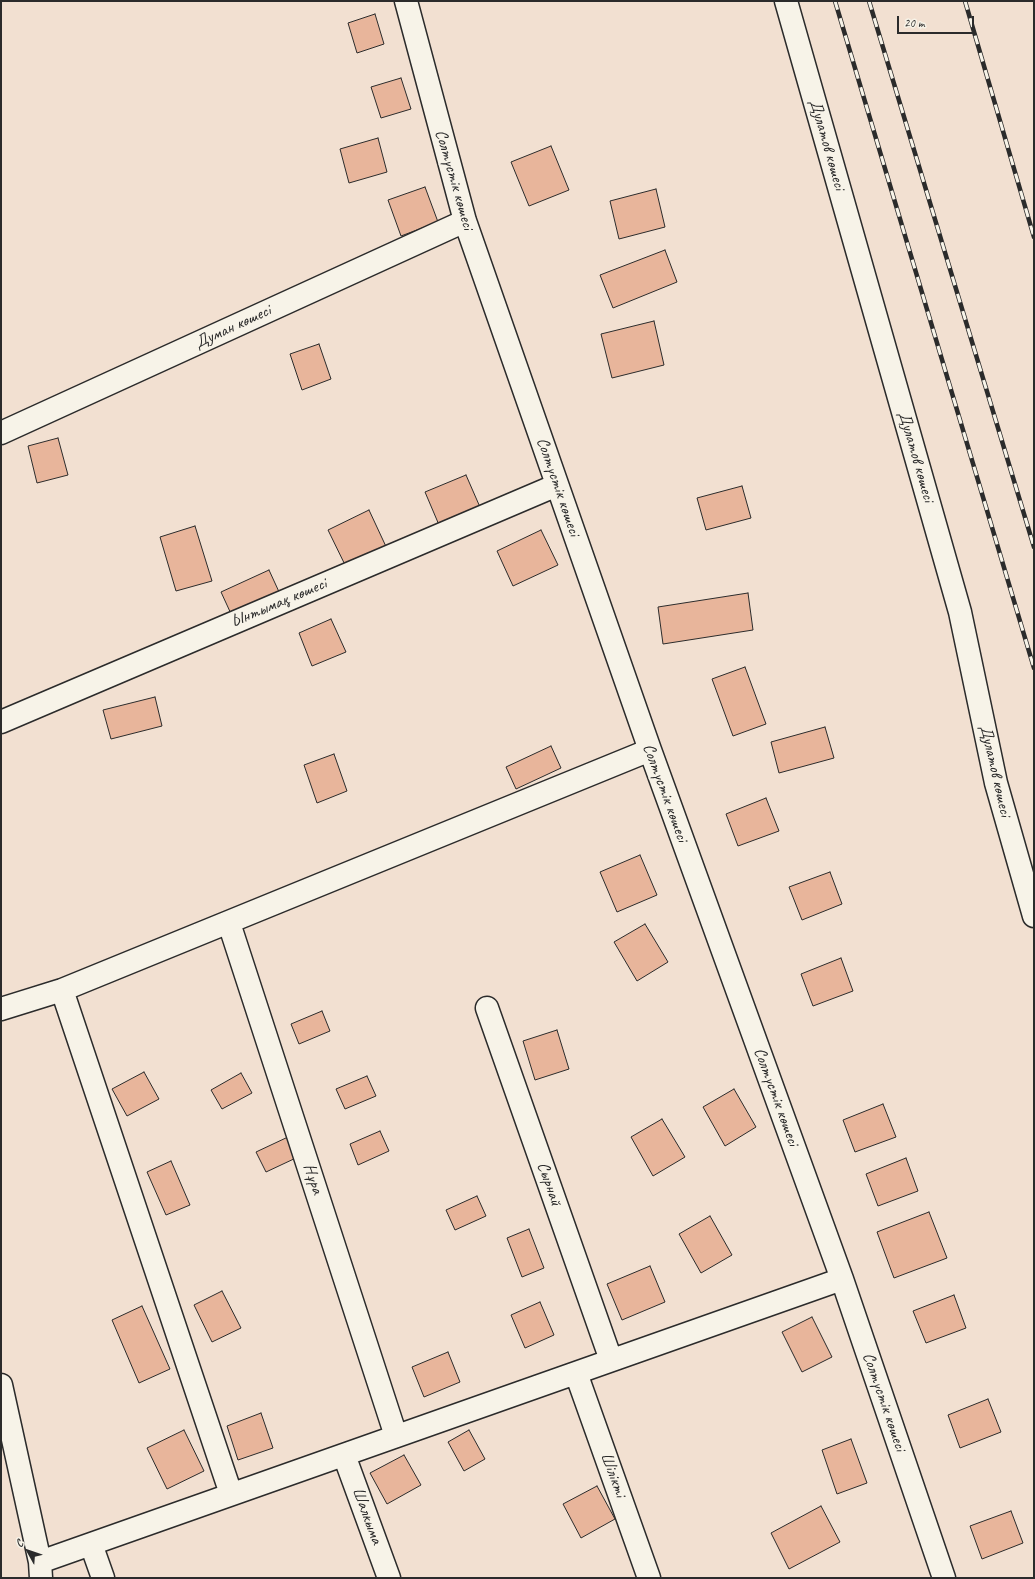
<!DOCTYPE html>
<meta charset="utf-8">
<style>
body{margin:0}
#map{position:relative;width:1035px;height:1579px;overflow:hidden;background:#f2e0d1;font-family:Caveat,sans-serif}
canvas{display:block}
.frame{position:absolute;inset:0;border:2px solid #2b2b2b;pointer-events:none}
.north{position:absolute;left:8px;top:1531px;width:40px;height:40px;-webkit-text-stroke:3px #f7f3e8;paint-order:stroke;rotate:310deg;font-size:11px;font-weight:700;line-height:16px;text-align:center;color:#2b2b2b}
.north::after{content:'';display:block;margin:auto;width:14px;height:18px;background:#2b2b2b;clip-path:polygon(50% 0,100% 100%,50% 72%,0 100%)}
.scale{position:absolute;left:897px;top:16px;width:77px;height:18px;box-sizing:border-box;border:2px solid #2b2b2b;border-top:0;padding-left:5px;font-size:12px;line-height:14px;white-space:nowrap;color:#2b2b2b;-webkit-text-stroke:3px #f7f3e8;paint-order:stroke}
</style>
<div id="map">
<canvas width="1035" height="1579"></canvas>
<div class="frame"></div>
<div class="north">С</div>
<div class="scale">20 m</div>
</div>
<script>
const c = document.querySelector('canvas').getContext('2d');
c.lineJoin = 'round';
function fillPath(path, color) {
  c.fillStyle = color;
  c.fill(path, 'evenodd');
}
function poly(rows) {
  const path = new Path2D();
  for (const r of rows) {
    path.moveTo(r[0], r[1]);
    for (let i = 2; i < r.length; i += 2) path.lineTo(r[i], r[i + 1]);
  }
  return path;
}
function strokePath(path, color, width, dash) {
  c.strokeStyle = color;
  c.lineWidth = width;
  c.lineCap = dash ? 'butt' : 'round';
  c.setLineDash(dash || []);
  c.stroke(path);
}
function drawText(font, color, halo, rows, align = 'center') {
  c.font = font + ' Caveat,sans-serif';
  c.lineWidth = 3.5;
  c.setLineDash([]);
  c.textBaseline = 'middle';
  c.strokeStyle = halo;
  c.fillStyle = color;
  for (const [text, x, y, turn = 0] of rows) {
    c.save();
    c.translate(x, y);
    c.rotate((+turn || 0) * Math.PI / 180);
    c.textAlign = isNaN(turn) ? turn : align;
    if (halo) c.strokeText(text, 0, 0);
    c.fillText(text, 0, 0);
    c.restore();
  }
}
const building = poly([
 [375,14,384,44,357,53,348,23,375,14],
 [401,78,411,109,381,118,371,87,401,78],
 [378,138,387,172,349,183,340,149,378,138],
 [551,146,569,190,529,206,511,162,551,146],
 [425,187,438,222,401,236,388,200,425,187],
 [656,189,665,227,619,239,610,201,656,189],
 [665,250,677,282,613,308,600,275,665,250],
 [654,321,664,365,612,378,601,334,654,321],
 [319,344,331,379,302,390,290,354,319,344],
 [58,438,68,475,37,483,28,446,58,438],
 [466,475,483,514,442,532,425,492,466,475],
 [742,486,751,518,706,530,697,498,742,486],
 [369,510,389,553,349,573,328,530,369,510],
 [195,526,212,581,176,591,160,537,195,526],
 [541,530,558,565,513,586,497,551,541,530],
 [269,570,280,594,232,616,221,592,269,570],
 [748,593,753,630,663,644,658,607,748,593],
 [331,619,346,652,312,666,299,633,331,619],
 [745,667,766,724,733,736,712,679,745,667],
 [155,697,162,726,111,739,103,710,155,697],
 [825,727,834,758,779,773,771,742,825,727],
 [551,746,561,768,516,789,506,767,551,746],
 [334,754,347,791,317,803,304,765,334,754],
 [766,798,779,831,738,846,726,814,766,798],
 [640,855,657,895,617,912,600,872,640,855],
 [830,872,842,904,802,920,789,887,830,872],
 [645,924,668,962,637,981,614,942,645,924],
 [841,958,853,991,813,1006,801,974,841,958],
 [322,1011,330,1031,299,1044,291,1024,322,1011],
 [557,1030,569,1069,535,1080,523,1041,557,1030],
 [144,1072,159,1099,127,1116,112,1089,144,1072],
 [241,1073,252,1093,222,1109,211,1090,241,1073],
 [367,1076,376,1096,345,1109,336,1089,367,1076],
 [734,1089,756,1127,725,1146,703,1107,734,1089],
 [883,1104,896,1137,855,1152,843,1120,883,1104],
 [662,1119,685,1157,653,1176,631,1137,662,1119],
 [380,1131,389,1151,358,1165,350,1144,380,1131],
 [288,1137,298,1157,266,1172,256,1152,288,1137],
 [906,1158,918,1191,878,1206,866,1174,906,1158],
 [171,1161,190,1205,166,1215,147,1172,171,1161],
 [477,1196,486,1216,455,1230,446,1210,477,1196],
 [929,1212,947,1258,894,1278,877,1232,929,1212],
 [710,1216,732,1255,701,1273,679,1234,710,1216],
 [529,1229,544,1268,522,1277,507,1238,529,1229],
 [650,1266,665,1302,622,1320,607,1284,650,1266],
 [222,1291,241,1328,212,1342,194,1305,222,1291],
 [954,1295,966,1328,926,1343,913,1311,954,1295],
 [540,1302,554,1335,525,1348,511,1315,540,1302],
 [142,1306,170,1369,139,1383,112,1320,142,1306],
 [812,1317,832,1357,802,1372,782,1332,812,1317],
 [448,1352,460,1382,424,1397,412,1367,448,1352],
 [988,1399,1001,1432,960,1448,948,1415,988,1399],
 [261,1413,273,1448,238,1460,227,1426,261,1413],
 [184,1430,204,1471,167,1489,147,1448,184,1430],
 [469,1430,485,1459,464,1471,448,1442,469,1430],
 [851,1439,867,1483,837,1494,822,1450,851,1439],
 [404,1455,421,1485,387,1504,370,1473,404,1455],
 [597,1486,615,1519,581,1538,563,1504,597,1486],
 [821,1506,840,1542,789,1569,771,1533,821,1506],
 [1011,1511,1023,1543,982,1559,970,1526,1011,1511]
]);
const minor = poly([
 [406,1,465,221,650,750,842,1279,944,1578],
 [786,1,960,612,996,783,1034,916],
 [1,433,465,221],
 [1,722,557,485],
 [229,923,396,1436],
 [62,990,231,1494],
 [487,1008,611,1360],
 [1,1009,62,990,650,750],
 [576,1373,649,1578],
 [1,1385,40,1562,41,1578],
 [344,1455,389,1578],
 [91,1544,103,1578],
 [40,1562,842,1279]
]);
const rail = poly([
 [835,1,1034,668],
 [869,1,1034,547],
 [965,1,1034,237]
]);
const streetNames = [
 ["Дулатов көшесі",827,145,74],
 ["Солтүстік көшесі",454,180,74],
 ["Думан көшесі",233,327,-25],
 ["Дулатов көшесі",916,457,74],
 ["Солтүстік көшесі",558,487,71],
 ["Ынтымақ көшесі",279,603,-23],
 ["Дулатов көшесі",995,771,77],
 ["Солтүстік көшесі",665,793,70],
 ["Солтүстік көшесі",776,1097,70],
 ["Нұра",313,1179,72],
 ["Сырнай",549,1184,71],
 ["Солтүстік көшесі",884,1402,71],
 ["Шілікті",613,1475,70],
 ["Шалкыма",367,1516,70]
];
fillPath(building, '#e8b59b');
strokePath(building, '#2b2b2b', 1);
strokePath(minor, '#2b2b2b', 25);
strokePath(minor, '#f7f3e8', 22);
strokePath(rail, '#2b2b2b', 4.5);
strokePath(rail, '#f7f3e8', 3, [9]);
drawText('17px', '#2b2b2b', '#f7f3e8', streetNames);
</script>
